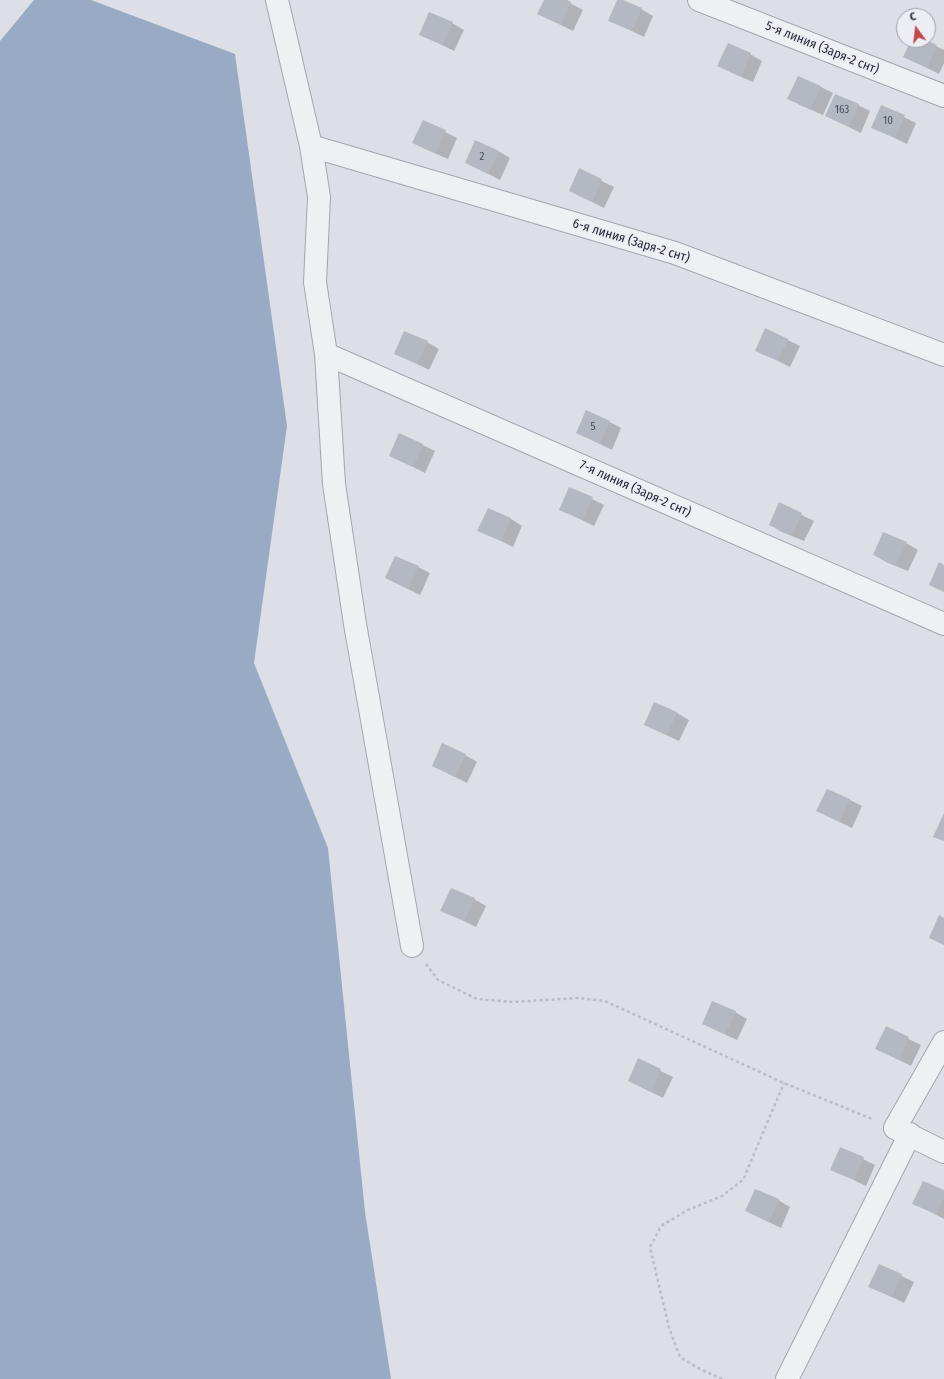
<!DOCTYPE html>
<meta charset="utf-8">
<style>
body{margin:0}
#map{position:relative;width:944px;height:1379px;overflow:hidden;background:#dcdfe6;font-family:"Fira Sans Condensed",sans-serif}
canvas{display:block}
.north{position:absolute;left:896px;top:8px;width:40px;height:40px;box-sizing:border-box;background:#eceef4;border:1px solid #9da0aa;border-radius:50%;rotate:345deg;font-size:11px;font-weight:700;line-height:16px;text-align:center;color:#272c3b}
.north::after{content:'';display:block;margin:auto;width:14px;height:18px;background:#c6464d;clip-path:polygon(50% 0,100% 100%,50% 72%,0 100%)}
</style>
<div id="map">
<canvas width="944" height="1379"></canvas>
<div class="north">С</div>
</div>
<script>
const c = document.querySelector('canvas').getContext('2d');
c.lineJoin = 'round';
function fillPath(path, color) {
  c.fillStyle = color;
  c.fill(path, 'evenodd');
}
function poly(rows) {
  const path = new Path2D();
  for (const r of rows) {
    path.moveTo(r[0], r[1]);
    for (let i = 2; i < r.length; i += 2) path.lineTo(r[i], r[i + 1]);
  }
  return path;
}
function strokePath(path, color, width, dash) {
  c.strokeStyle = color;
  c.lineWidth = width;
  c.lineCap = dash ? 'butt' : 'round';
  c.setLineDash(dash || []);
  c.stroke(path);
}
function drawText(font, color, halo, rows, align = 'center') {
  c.font = font + ' "Fira Sans Condensed",sans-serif';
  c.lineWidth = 3.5;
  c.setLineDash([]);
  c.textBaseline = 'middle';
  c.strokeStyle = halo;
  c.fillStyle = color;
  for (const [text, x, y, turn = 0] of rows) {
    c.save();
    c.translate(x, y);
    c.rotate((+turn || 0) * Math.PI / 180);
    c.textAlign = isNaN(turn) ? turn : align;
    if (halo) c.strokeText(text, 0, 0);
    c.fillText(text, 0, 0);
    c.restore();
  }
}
const water = poly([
 [34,0,91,0,235,54,287,426,254,663,328,848,365,1212,391,1379,0,1379,0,41]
]);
const shadow = poly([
 [545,0,564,0,583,10,573,31,539,14],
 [618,0,641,9,653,16,644,37,609,20],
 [452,23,464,30,454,51,420,34],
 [912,40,923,40,944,50,944,63,939,74,905,57],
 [750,54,762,61,753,82,730,72,718,66],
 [798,77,821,87,833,93,823,115,800,105,789,98],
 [858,105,870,111,861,133,826,116],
 [882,106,916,123,907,144,872,127],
 [423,121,457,138,448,159,425,149,414,143],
 [498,151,510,158,500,180,466,162],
 [579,170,614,187,604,208,570,191],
 [765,329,800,346,790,367,756,350],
 [427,342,439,349,429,370,395,353],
 [610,422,621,428,612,450,578,433],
 [400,434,435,451,425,473,391,456],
 [570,488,604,505,594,526,560,509],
 [779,504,814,521,804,541,782,532,770,525],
 [488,510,511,519,522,526,513,547,479,530],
 [906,543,918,550,908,571,886,562,874,555],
 [418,567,430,573,420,595,386,578],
 [654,703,677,713,689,720,679,741,645,725],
 [465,755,477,762,467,783,433,766],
 [827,790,850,800,862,806,852,828,817,811],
 [474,899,486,906,476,927,442,910],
 [735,1012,747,1019,737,1040,715,1030,703,1023],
 [886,1028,921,1045,911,1066,877,1049],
 [638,1060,673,1077,663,1098,629,1081],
 [841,1148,875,1165,866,1186,831,1169],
 [944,1191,944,1219,913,1203],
 [778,1200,790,1207,781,1228,746,1211],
 [879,1265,914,1282,904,1303,870,1286]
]);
const building = poly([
 [544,0,567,0,571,2,561,25,537,14],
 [617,0,623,0,642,8,632,31,608,21],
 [429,12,453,22,442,45,419,35],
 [911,40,926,40,937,45,927,68,903,57],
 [728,43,751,53,741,76,717,66],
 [798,76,821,86,811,109,787,99],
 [835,94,859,104,849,127,825,116],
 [881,105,905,115,895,138,871,128],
 [423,120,446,130,436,153,412,143],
 [475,140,499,151,488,174,465,163],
 [579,168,602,179,592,202,569,191],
 [765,328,788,339,778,361,755,351],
 [404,331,428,341,417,364,394,354],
 [586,410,610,421,600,444,576,433],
 [399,433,423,444,413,467,389,456],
 [569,487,593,497,582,520,559,510],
 [779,502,802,513,792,535,769,525],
 [488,508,511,518,501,541,477,531],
 [883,532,907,542,896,565,873,555],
 [395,556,419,566,408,589,385,578],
 [939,562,944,565,944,592,929,585],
 [654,702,677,712,667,735,644,725],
 [442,743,466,754,455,777,432,766],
 [827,789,850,799,840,822,816,811],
 [944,813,944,841,933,837],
 [451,888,475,898,464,921,440,911],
 [939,915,944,918,944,945,929,938],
 [712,1001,736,1011,725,1034,702,1024],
 [886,1026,909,1037,899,1060,875,1049],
 [638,1058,661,1069,651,1092,628,1081],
 [840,1147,864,1157,854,1180,830,1170],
 [923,1181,944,1190,944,1197,936,1214,912,1204],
 [755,1189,779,1199,769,1222,745,1211],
 [879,1264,902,1274,892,1297,868,1287]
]);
const path = poly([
 [426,964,438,980,477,999,513,1002,578,998,605,1001,784,1083,872,1119],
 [722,1379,698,1368,680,1357,669,1328,650,1247,661,1226,688,1210,722,1196,743,1180,784,1083]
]);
const street = poly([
 [277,0,311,146,319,197,315,282,326,354,334,484,355,624,412,946],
 [699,0,944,96],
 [311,146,675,253,944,355],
 [326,354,944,624],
 [944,1042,895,1128,944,1152],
 [787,1379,910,1134]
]);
const numberNames = [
 ["163",842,110],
 ["10",888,121],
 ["2",482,157],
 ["5",593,427]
];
const streetNames = [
 ["5-я линия (Заря-2 снт)",822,48,22],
 ["6-я линия (Заря-2 снт)",631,241,17],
 ["7-я линия (Заря-2 снт)",635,489,24]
];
fillPath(water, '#99aac4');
fillPath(shadow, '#0003');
fillPath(building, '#b4b8c2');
strokePath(street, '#a2a6af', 24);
strokePath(path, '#bbbdc4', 2.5, [3, 3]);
strokePath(street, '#eff0f4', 22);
drawText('11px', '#4a4f5d', null, numberNames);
drawText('13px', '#272c3b', '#eceef4', streetNames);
</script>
